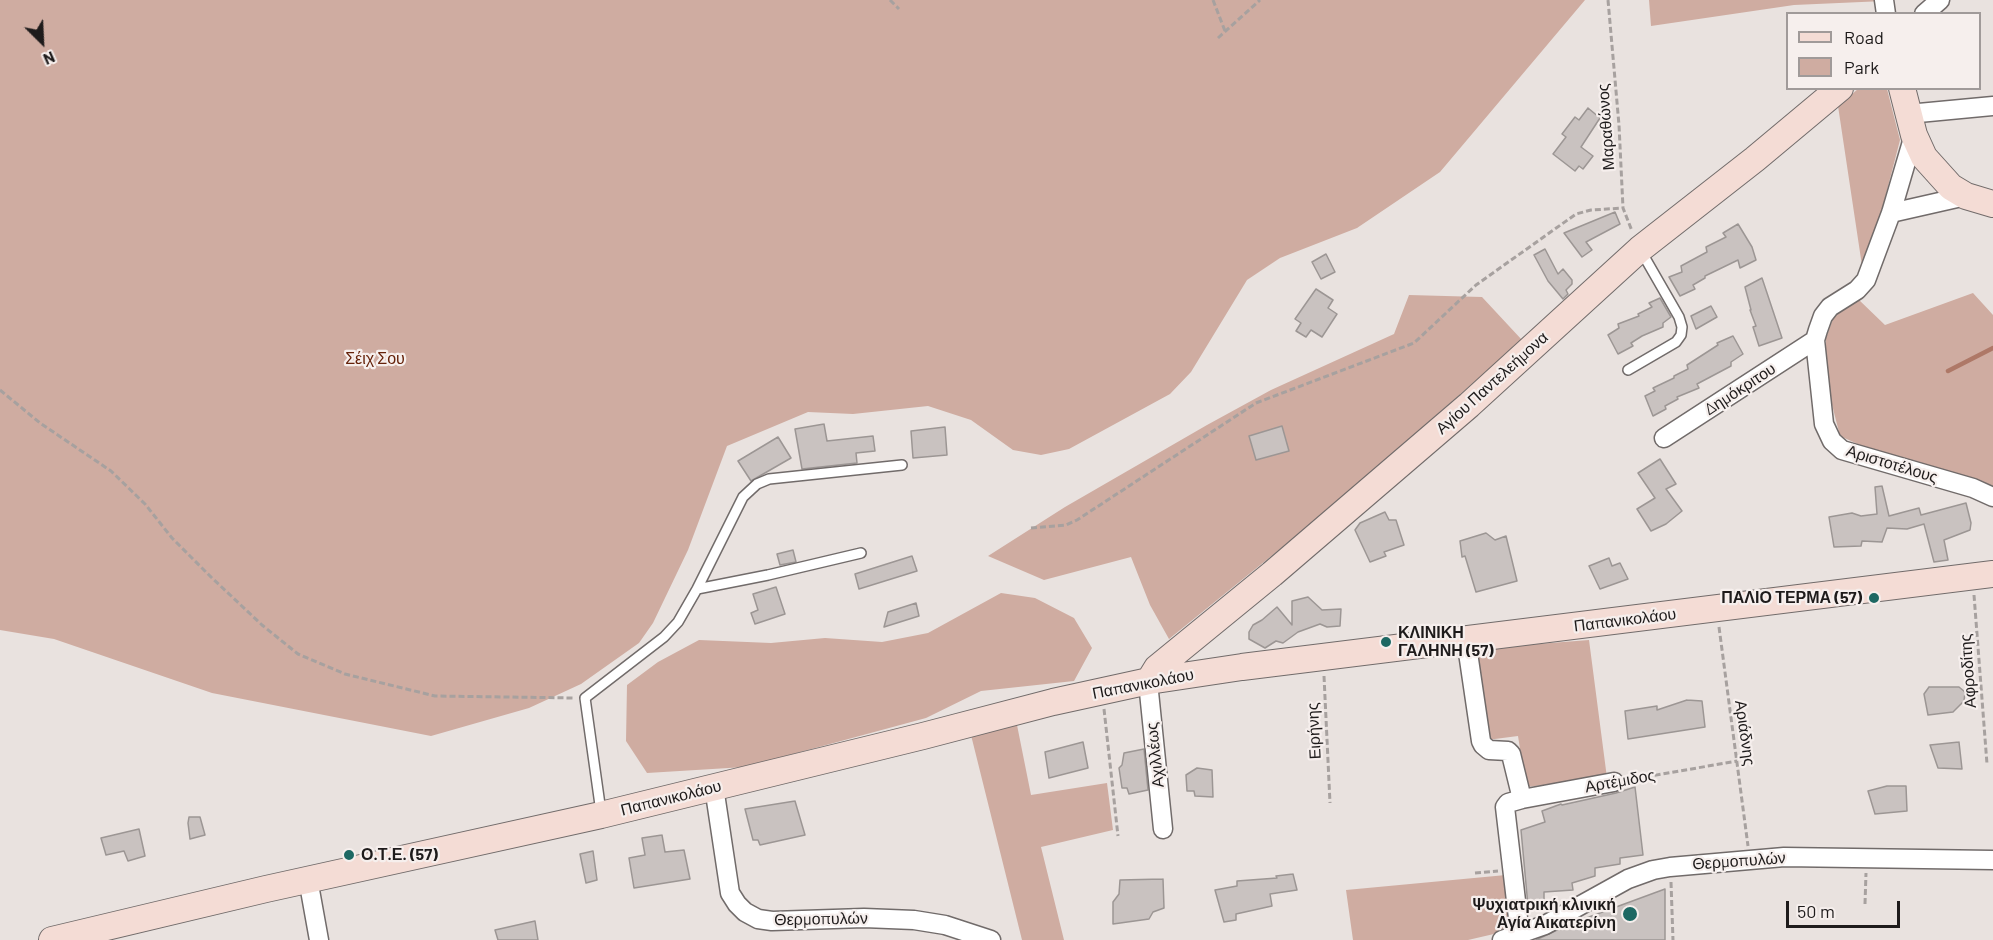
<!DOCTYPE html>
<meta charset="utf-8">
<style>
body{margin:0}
#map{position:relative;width:1993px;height:940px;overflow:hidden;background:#e9e2df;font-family:Barlow,sans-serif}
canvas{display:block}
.legend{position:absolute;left:1786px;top:12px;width:195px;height:78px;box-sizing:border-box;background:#f6efed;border:2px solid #a09a99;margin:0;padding:8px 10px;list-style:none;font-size:18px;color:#1e1b1b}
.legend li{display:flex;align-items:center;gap:12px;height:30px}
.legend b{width:30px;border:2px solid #a09a99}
.north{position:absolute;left:12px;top:12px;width:60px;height:60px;-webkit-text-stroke:4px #f6efed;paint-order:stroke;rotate:156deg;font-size:16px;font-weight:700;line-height:24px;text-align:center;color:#1e1b1b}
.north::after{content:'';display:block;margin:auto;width:21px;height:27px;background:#1e1b1b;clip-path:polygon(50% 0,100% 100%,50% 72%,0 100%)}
.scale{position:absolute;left:1786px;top:901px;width:114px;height:27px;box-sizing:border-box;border:3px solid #1e1b1b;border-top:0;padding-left:8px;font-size:18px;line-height:21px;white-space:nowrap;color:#1e1b1b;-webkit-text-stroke:4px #f6efed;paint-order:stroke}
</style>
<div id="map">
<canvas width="1993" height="940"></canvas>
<ul class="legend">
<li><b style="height:8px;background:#f4dcd5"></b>Road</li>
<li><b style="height:16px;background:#cfaca1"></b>Park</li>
</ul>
<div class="north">N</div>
<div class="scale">50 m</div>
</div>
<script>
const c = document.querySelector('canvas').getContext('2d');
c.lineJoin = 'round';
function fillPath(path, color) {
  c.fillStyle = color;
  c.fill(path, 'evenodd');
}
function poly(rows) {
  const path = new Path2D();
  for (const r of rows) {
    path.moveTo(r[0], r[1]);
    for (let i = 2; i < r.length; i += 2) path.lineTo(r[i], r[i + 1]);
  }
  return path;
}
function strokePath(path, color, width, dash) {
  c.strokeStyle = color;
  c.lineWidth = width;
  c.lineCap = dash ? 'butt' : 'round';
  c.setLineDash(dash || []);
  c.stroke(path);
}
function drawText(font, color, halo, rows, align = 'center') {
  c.font = font + ' Barlow,sans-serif';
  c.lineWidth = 4.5;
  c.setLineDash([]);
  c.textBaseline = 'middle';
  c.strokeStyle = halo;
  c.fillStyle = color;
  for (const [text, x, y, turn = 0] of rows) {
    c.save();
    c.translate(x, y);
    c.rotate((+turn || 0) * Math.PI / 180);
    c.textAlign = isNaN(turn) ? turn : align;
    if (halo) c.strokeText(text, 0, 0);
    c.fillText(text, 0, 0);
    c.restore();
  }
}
const green = poly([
 [0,0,1585,0,1440,172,1357,228,1280,258,1247,280,1191,372,1170,394,1069,449,1041,455,1013,450,971,420,928,406,853,414,808,412,727,446,688,550,653,623,639,643,581,684,529,708,431,736,212,693,54,639,0,630],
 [1649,0,1884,0,1884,1,1794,5,1651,26],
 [1858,89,1887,89,1900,140,1864,279,1838,106],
 [1973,293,1993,315,1993,487,1860,445,1840,436,1825,377,1826,338,1834,316,1858,299,1885,325],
 [1409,295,1482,297,1522,340,1333,506,1169,639,1150,605,1131,557,1044,580,988,556,1065,507,1207,425,1271,390,1394,334],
 [1001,593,1035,598,1074,618,1092,648,1074,681,981,691,926,718,745,767,647,773,626,741,627,685,658,662,699,640,771,643,825,638,882,642,928,633],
 [1589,640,1607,778,1526,787,1518,736,1487,740,1474,649],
 [1017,725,1031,795,1107,783,1113,830,1041,847,1064,940,1022,940,971,735],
 [1506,875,1511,930,1468,940,1353,940,1346,890]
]);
const stream = poly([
 [1948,371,1993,348]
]);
const building = poly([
 [1588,108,1600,118,1581,147,1593,156,1583,169,1579,166,1575,171,1553,154,1566,137,1562,134,1575,117,1579,120,1588,108],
 [1615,212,1620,224,1586,242,1592,250,1582,257,1564,233,1615,212],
 [1738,224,1752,247,1756,260,1740,268,1738,260,1705,276,1705,278,1693,285,1695,289,1680,296,1669,277,1682,272,1681,266,1707,252,1706,247,1726,237,1723,233,1738,224],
 [1545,249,1558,274,1563,269,1572,280,1572,284,1566,290,1568,294,1563,299,1548,281,1534,255,1545,249],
 [1326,254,1335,272,1321,279,1312,262,1326,254],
 [1762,278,1782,338,1759,346,1753,327,1756,326,1750,310,1751,310,1745,287,1762,278],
 [1316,289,1333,300,1328,308,1337,314,1322,337,1311,330,1306,337,1296,331,1301,323,1295,319,1316,289],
 [1660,298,1671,317,1663,323,1663,327,1642,336,1631,343,1633,346,1618,354,1608,335,1619,328,1618,324,1639,316,1638,314,1652,307,1649,303,1660,298],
 [1711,306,1717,317,1696,329,1691,316,1711,306],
 [1733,336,1743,354,1731,362,1731,366,1697,384,1699,388,1677,397,1678,399,1665,406,1666,409,1653,416,1645,396,1655,391,1653,388,1674,378,1674,376,1688,369,1687,365,1718,345,1717,343,1733,336],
 [824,424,827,441,873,436,875,451,856,453,857,463,802,469,795,429,824,424],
 [1282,426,1289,451,1256,460,1249,436,1282,426],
 [945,427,947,455,913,458,911,431,945,427],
 [778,437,791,458,751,481,738,461,778,437],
 [1660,459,1676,484,1666,489,1682,511,1666,524,1651,531,1637,509,1655,498,1638,473,1660,459],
 [1882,486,1889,516,1919,508,1921,515,1966,503,1971,523,1970,530,1944,540,1948,560,1934,562,1924,524,1907,529,1887,528,1882,542,1862,541,1861,546,1834,547,1829,517,1852,513,1861,516,1877,514,1875,487,1882,486],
 [1385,512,1389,520,1396,520,1404,545,1384,552,1386,556,1370,562,1355,530,1360,523,1385,512],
 [1486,533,1495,540,1506,536,1517,581,1476,592,1465,556,1462,557,1460,541,1486,533],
 [793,550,796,562,780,565,777,554,793,550],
 [912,556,917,571,859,589,855,574,912,556],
 [1609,558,1612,566,1620,563,1628,579,1600,589,1589,566,1609,558],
 [776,587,785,614,755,624,751,613,758,610,753,594,776,587],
 [1308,597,1322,610,1341,609,1340,626,1327,627,1320,624,1298,632,1283,643,1276,641,1265,648,1249,639,1249,632,1253,625,1262,620,1277,607,1292,625,1292,601,1308,597],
 [916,603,919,616,884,627,888,612,916,603],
 [1929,687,1959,687,1965,692,1964,701,1953,712,1928,715,1924,694,1929,687],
 [1687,700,1702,701,1705,727,1628,739,1625,711,1657,706,1657,710,1687,700],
 [1083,742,1088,768,1049,778,1045,752,1083,742],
 [1959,742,1962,769,1938,768,1930,745,1959,742],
 [1144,749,1148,790,1129,794,1127,788,1122,788,1119,768,1122,765,1124,753,1144,749],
 [1197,768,1212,770,1213,797,1195,796,1194,791,1187,791,1186,775,1197,768],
 [1887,786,1906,786,1907,811,1875,814,1868,791,1887,786],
 [1635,787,1643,855,1620,858,1620,864,1595,868,1595,876,1572,883,1573,890,1544,892,1544,904,1528,906,1521,830,1545,822,1542,811,1561,804,1562,805,1616,793,1635,787],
 [795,801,805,835,760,845,758,840,753,840,745,809,795,801],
 [189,817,200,817,205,835,190,839,188,823,189,817],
 [139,829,145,856,128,861,124,851,106,855,101,838,139,829],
 [662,835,665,852,684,850,690,879,634,888,629,858,645,855,642,838,662,835],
 [593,851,597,880,586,883,580,854,593,851],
 [1293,874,1297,890,1270,894,1272,906,1236,914,1236,920,1224,922,1215,890,1237,886,1237,881,1277,878,1276,876,1293,874],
 [1163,879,1164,908,1153,912,1149,919,1113,924,1113,902,1119,894,1120,880,1163,879],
 [1665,889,1665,940,1536,940,1570,924,1665,889],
 [535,921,538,940,498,940,495,930,535,921]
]);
const path = poly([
 [890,0,899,9],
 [1213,0,1225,31],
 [1608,0,1619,125,1623,208,1632,231],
 [1218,38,1260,0],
 [0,390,40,423,111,471,145,504,172,538,211,577,262,625,298,654,345,674,435,696,575,698],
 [1031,528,1066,525,1077,520,1256,403,1414,343,1476,285,1576,214,1591,210,1623,208],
 [1974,595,1987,764],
 [1719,627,1748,846],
 [1324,676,1330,803],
 [1104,709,1118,836],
 [1628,780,1737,761],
 [1475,873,1498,871],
 [1671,882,1673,940],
 [1865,904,1866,873]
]);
const lane = poly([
 [1628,370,1676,342,1681,335,1682,327,1679,317,1641,251],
 [697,589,768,575,861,553],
 [601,812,585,698,664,637,678,622,697,589,743,497,757,484,769,479,902,465]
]);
const street = poly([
 [1884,0,1886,14],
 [1924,14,1940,0],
 [1908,114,1993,106],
 [1914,135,1891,213,1866,280,1857,290,1830,307,1823,316,1818,330,1815,340,1824,424,1832,441,1842,450,1973,488,1993,497],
 [1891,213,1966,196],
 [1664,438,1815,340],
 [1466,639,1481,741,1483,745,1489,750,1508,751,1511,754,1522,799],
 [1149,681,1149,692,1163,829],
 [714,787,730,893,737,904,745,912,758,919,772,921,864,918,914,920,945,925,991,940],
 [308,879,319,940],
 [1520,935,1505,807,1508,803,1522,799,1614,782],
 [1502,940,1545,925,1628,879,1653,870,1670,867,1784,857,1993,860]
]);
const secondary = poly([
 [1902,88,1914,135,1924,157,1951,187,1966,196,1993,204],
 [1149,681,1157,668,1272,574,1469,405,1640,249,1755,159,1840,88],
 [52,940,266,889,601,815,923,736,1053,702,1149,681,1242,667,1993,574]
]);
const markers = [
 [1874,598,6,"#1d6863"],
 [1386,642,6,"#1d6863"],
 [349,855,6,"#1d6863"],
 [1630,914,8,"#1d6863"]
];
const streetNames = [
 ["Μαραθώνος",1606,127,-94],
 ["Αγίου Παντελεήμονα",1492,383,-42],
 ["Δημόκριτου",1740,389,-33],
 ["Αριστοτέλους",1892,464,17],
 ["Παπανικολάου",1625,620,-7],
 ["Αφροδίτης",1968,671,-94],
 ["Παπανικολάου",1143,684,-11],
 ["Ειρήνης",1314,731,-93],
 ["Αριάδνης",1745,733,82],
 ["Αχιλλέως",1155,755,-96],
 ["Αρτέμιδος",1620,781,-10],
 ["Παπανικολάου",671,798,-14],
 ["Θερμοπυλών",1739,861,-4],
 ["Θερμοπυλών",821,919,-1]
];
const parkNames = [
 ["Σέιχ Σου",375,359]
];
const poiNames = [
 ["ΠΑΛΙΟ ΤΕΡΜΑ (57)",1862,598],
 ["ΚΛΙΝΙΚΗ",1398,633,"left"],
 ["ΓΑΛΗΝΗ (57)",1398,651,"left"],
 ["Ο.Τ.Ε. (57)",361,855,"left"],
 ["Ψυχιατρική κλινική",1616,905],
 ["Αγία Αικατερίνη",1616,923]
];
fillPath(green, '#cfaca1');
strokePath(stream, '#ae7867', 4.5);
fillPath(building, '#c9c2c0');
strokePath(building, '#9c9694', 1.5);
strokePath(lane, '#716b6a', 12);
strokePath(street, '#716b6a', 21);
strokePath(secondary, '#716b6a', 28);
strokePath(path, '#a7a19f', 3, [6, 3]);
strokePath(lane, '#fff', 9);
strokePath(street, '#fff', 18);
strokePath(secondary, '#f4dcd5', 26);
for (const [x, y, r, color] of markers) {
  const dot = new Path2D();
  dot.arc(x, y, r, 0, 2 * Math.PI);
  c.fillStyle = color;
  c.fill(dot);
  strokePath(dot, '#f6efed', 2);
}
drawText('16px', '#1e1b1b', '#f6efed', streetNames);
drawText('16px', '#65220a', '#f6efed', parkNames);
drawText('bold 16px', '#1e1b1b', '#f6efed', poiNames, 'right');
</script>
